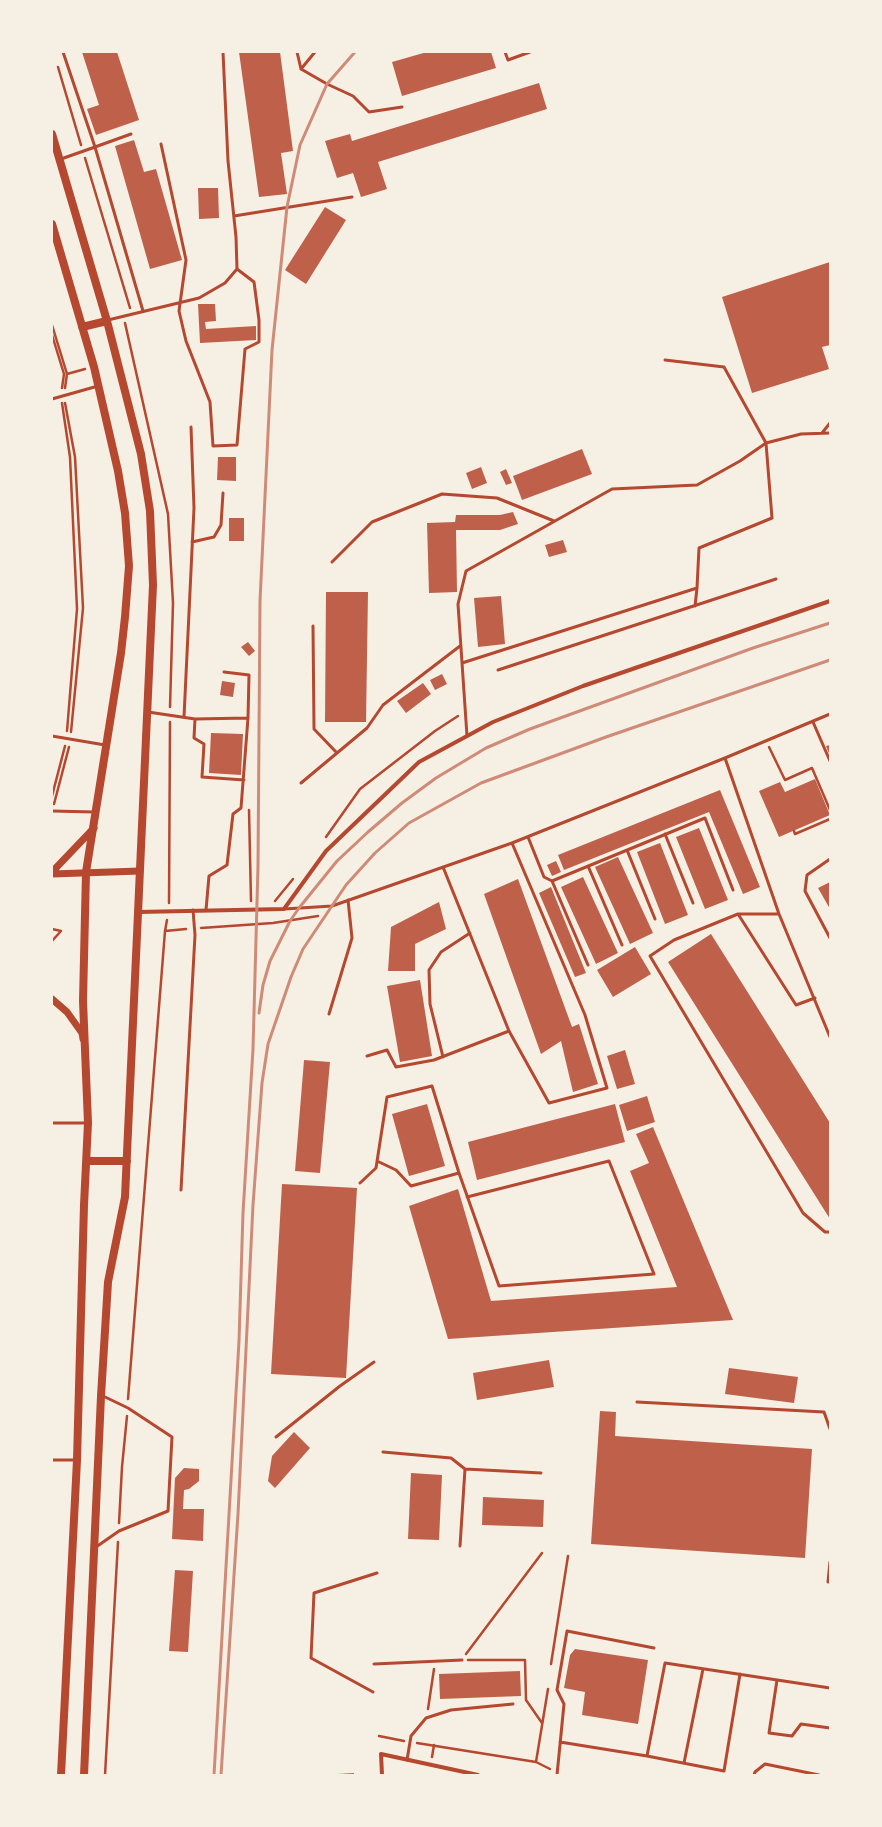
<!DOCTYPE html>
<style>
body{margin:0}
#map{position:relative;width:882px;height:1827px;overflow:hidden;background:#f6efe4;font-family:"Playfair Display",serif}
canvas{display:block}
.frame{position:absolute;inset:0;border:53px solid #f6efe4;pointer-events:none}
</style>
<div id="map">
<canvas width="882" height="1827"></canvas>
<div class="frame"></div>
</div>
<script>
const c = document.querySelector('canvas').getContext('2d');
c.lineJoin = 'round';
function fillPath(path, color) {
  c.fillStyle = color;
  c.fill(path, 'evenodd');
}
function poly(rows) {
  const path = new Path2D();
  for (const r of rows) {
    path.moveTo(r[0], r[1]);
    for (let i = 2; i < r.length; i += 2) path.lineTo(r[i], r[i + 1]);
  }
  return path;
}
function strokePath(path, color, width, dash) {
  c.strokeStyle = color;
  c.lineWidth = width;
  c.lineCap = dash ? 'butt' : 'round';
  c.setLineDash(dash || []);
  c.stroke(path);
}
const building = poly([
 [82,52,117,52,139,120,96,135,87,109,99,105],
 [239,52,280,52,293,151,281,153,287,194,259,197],
 [427,52,491,52,496,68,402,96,392,62],
 [539,83,547,109,378,162,387,189,361,197,353,173,337,178,325,141,350,134,352,141],
 [134,140,144,172,156,169,182,260,150,269,115,146],
 [198,188,218,188,219,218,199,219],
 [325,207,346,220,306,284,285,270],
 [830,262,830,345,822,347,829,369,752,393,722,297],
 [198,304,215,304,216,321,205,322,206,329,256,326,256,340,200,343],
 [582,449,592,474,522,500,513,476],
 [218,457,236,457,236,481,217,480],
 [481,467,487,483,472,489,466,473],
 [506,469,512,483,506,485,500,472],
 [513,512,518,524,500,530,456,530,457,592,429,593,427,523,455,522,456,515,500,515],
 [229,518,244,518,244,541,229,541],
 [563,540,567,552,549,557,545,545],
 [326,592,368,592,366,722,325,722],
 [501,596,505,644,478,647,474,598],
 [248,642,255,651,249,656,241,647],
 [442,674,447,684,435,690,430,680],
 [222,681,235,683,233,697,220,695],
 [423,683,431,694,406,713,397,701],
 [211,733,243,734,241,775,209,773],
 [830,745,830,756,826,746],
 [815,779,830,815,779,837,759,791,780,782,785,792],
 [720,790,760,887,743,894,709,812,564,870,558,855],
 [699,828,728,900,705,909,676,837],
 [660,843,688,915,665,924,637,852],
 [618,857,653,933,630,944,595,867],
 [556,861,561,872,552,876,547,865],
 [583,877,618,953,596,964,561,887],
 [518,879,572,1027,579,1024,598,1084,573,1092,561,1041,541,1054,484,894],
 [830,882,830,909,818,888],
 [551,887,586,973,575,977,539,893],
 [439,902,446,929,415,944,415,971,388,971,391,927],
 [711,934,830,1123,830,1219,668,962],
 [635,947,651,974,613,997,597,970],
 [420,980,432,1056,400,1062,387,986],
 [625,1050,635,1084,617,1089,607,1056],
 [304,1060,330,1062,320,1173,295,1171],
 [647,1096,655,1122,627,1131,619,1105],
 [427,1104,445,1166,409,1176,392,1114],
 [615,1104,625,1142,477,1180,468,1142],
 [653,1127,733,1320,448,1339,409,1206,458,1189,491,1301,677,1287,630,1171,649,1163,636,1134],
 [282,1184,357,1188,346,1378,271,1374],
 [549,1360,554,1387,477,1400,473,1373],
 [729,1368,798,1377,794,1403,725,1394],
 [600,1411,616,1412,615,1436,812,1449,805,1558,591,1544],
 [294,1432,310,1448,275,1488,268,1481,272,1456],
 [184,1468,199,1469,199,1481,189,1489,184,1490,183,1509,204,1509,203,1541,172,1539,175,1478],
 [411,1473,442,1475,439,1540,408,1539],
 [483,1497,544,1500,543,1527,482,1525],
 [175,1570,193,1571,188,1652,169,1651],
 [575,1649,648,1660,638,1724,582,1715,585,1692,564,1688,570,1655],
 [520,1671,521,1696,440,1699,439,1674],
 [354,1773,354,1775,337,1775,337,1774]
]);
const path = poly([
 [58,67,81,145],
 [85,158,130,308],
 [125,323,168,514,173,603,170,707],
 [52,325,67,374,65,388],
 [52,335,64,374,62,388],
 [67,374,85,369],
 [62,403,70,457,77,609,67,731],
 [65,403,75,457,83,608,71,732],
 [769,747,785,780,812,768,830,810],
 [52,796,65,746],
 [54,804,69,747],
 [249,810,251,901],
 [794,831,795,834,830,819],
 [326,837,360,789,435,731,458,716],
 [275,901,293,879],
 [169,903,170,722],
 [201,928,273,923,318,916],
 [52,929,61,931],
 [165,931,186,929],
 [52,941,61,931],
 [128,1399,165,931,167,920],
 [119,1523,122,1467,127,1416],
 [466,1654,542,1553],
 [468,1660,525,1660,526,1700,542,1723],
 [551,1664,568,1556],
 [428,1709,434,1669],
 [379,1736,404,1741],
 [417,1743,536,1762,548,1689],
 [432,1757,434,1745],
 [536,1762,550,1769],
 [105,1775,118,1542]
]);
const service = poly([
 [297,52,301,69,315,52],
 [505,52,508,60,530,52],
 [301,69,327,84,353,96,369,112,402,107],
 [131,134,95,147,143,311],
 [161,144,186,260,179,311,186,341,210,402,213,446,237,445,245,349,259,342,259,320,254,282,237,269],
 [61,159,95,147,63,52],
 [234,216,352,197],
 [108,320,199,298,225,283,237,269,236,237,228,161,223,52],
 [52,399,98,386],
 [822,433,830,423],
 [192,542,214,537,221,525,223,493],
 [332,562,372,522,442,494,497,498,554,521],
 [695,606,697,588],
 [313,626,314,729,337,753],
 [462,663,697,588,699,548,772,518,766,443,724,367,665,360],
 [498,670,776,579],
 [148,712,195,719,194,738,204,744,202,777,244,780],
 [184,717,194,508,191,427],
 [195,719,248,718],
 [813,722,830,761],
 [52,736,105,745],
 [467,736,458,604,466,571,612,489,697,485,740,461,766,443,801,434,830,433],
 [725,758,779,914,830,1037],
 [301,783,367,728,383,705,460,646],
 [52,811,94,812],
 [665,834,693,903],
 [528,837,544,877,552,881,705,818,733,890],
 [627,850,655,919],
 [830,859,807,875,805,891,830,938],
 [588,866,622,945],
 [443,867,509,1031,549,1103,607,1088,585,1015,512,843],
 [552,881,588,965],
 [284,909,332,906,512,843,725,758,830,714],
 [206,910,209,876,227,865,233,814,241,808,248,718,249,675,224,672],
 [738,914,796,1005,815,998],
 [779,914,738,914,674,940,650,956,803,1213,825,1232,830,1232],
 [329,1014,352,938,348,900],
 [367,1056,387,1050,396,1067,434,1060,509,1031],
 [443,1057,430,1004,429,970,441,952,470,933],
 [52,1123,86,1123],
 [377,1161,396,1170,411,1186,459,1173],
 [360,1183,376,1168,387,1097,432,1086,459,1173,499,1286,654,1274,609,1161,467,1197],
 [181,1190,195,935,193,910],
 [637,1402,824,1412,830,1429],
 [276,1437,340,1386,374,1362],
 [383,1452,451,1458,465,1469,541,1473],
 [52,1460,75,1460],
 [460,1546,465,1469],
 [96,1547,119,1531,168,1511,172,1437,128,1408,103,1396],
 [828,1582,830,1562],
 [374,1664,462,1660],
 [777,1680,769,1733,792,1736,801,1724,830,1728],
 [373,1692,311,1658,314,1593,377,1573],
 [560,1742,647,1756,724,1771,740,1674],
 [647,1756,665,1663,830,1688],
 [407,1760,411,1736,426,1718,451,1710,513,1704],
 [684,1763,703,1669],
 [557,1775,564,1704,557,1690,567,1631,654,1648],
 [754,1775,755,1772,765,1764,819,1775]
]);
const minor = poly([
 [138,912,284,909,326,851,419,762,493,722,583,686,830,601],
 [382,1775,381,1754,478,1775]
]);
const tertiary = poly([
 [52,872,94,828],
 [52,874,140,871],
 [52,999,67,1012,82,1033,83,1039]
]);
const secondary = poly([
 [52,134,107,321,141,454,150,511,153,585,125,1197,108,1282,101,1396,84,1775],
 [52,224,94,367,118,471,125,513,129,566,125,617,121,653,86,872,83,1001,88,1123,84,1205,77,1460,61,1775],
 [82,327,107,321],
 [87,1161,127,1161]
]);
const rail = poly([
 [259,1013,263,985,270,961,290,921,299,908,337,861,368,832,402,803,436,778,486,748,530,729,753,648,830,623],
 [214,1775,239,1341,243,1213,253,1049,258,866,260,601,272,350,287,207,300,145,327,84,355,52],
 [221,1775,238,1514,253,1205,262,1083,268,1044,291,977,303,949,346,885,375,853,409,823,481,783,606,737,830,660]
]);
fillPath(building, '#bf614a');
strokePath(path, '#b5482f', 2.5);
strokePath(service, '#b5482f', 3);
strokePath(minor, '#b5482f', 4);
strokePath(tertiary, '#b5482f', 7);
strokePath(secondary, '#b5482f', 8);
strokePath(rail, '#cf8b77', 3);
</script>
